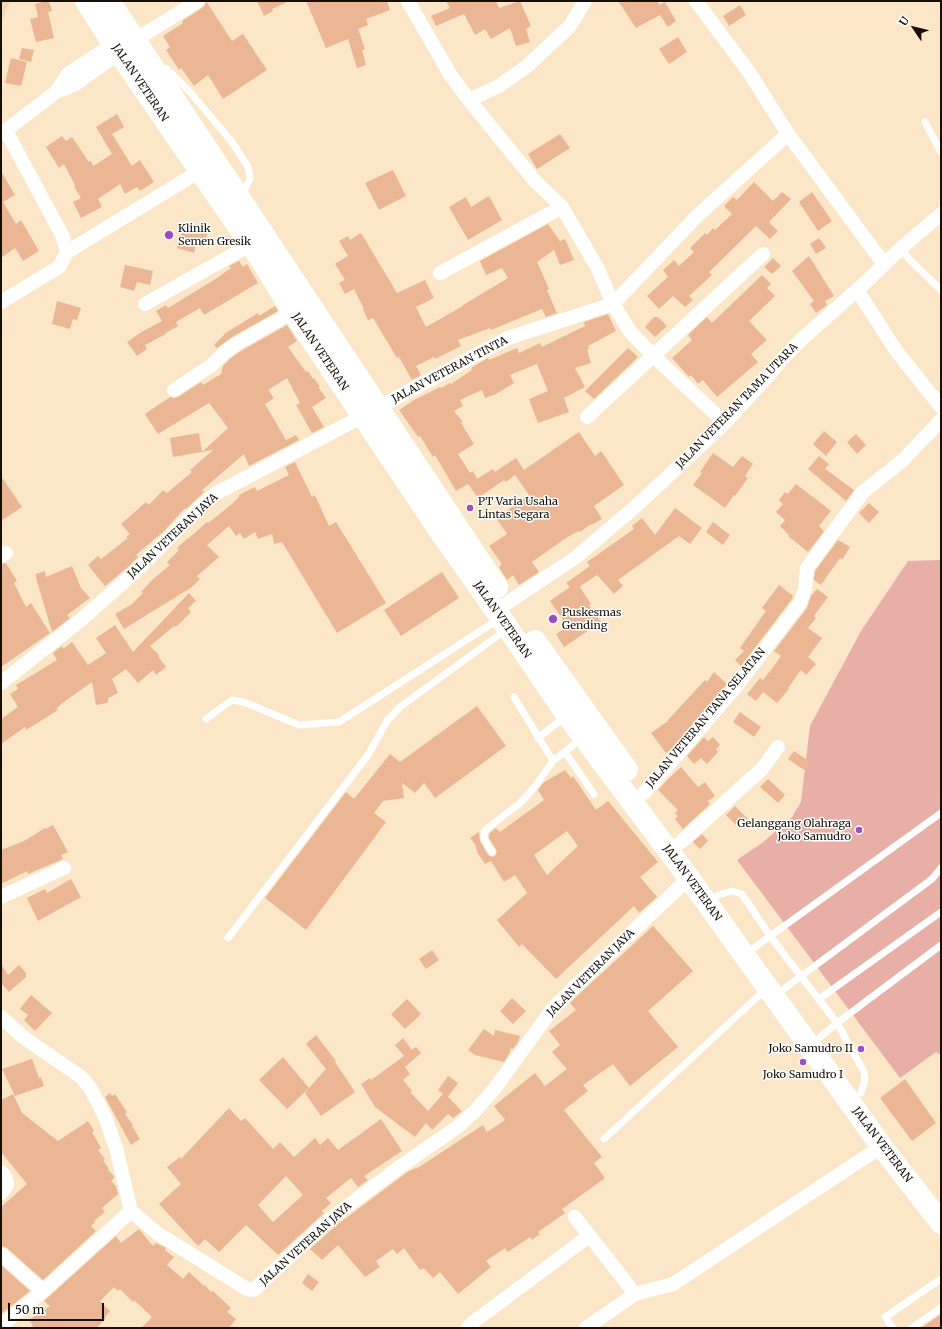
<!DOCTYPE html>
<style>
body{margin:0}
#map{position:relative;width:942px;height:1329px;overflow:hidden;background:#fbe7c8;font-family:Merriweather,serif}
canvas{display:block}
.frame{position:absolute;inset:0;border:2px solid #150f05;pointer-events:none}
.north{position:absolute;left:894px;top:8px;width:40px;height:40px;-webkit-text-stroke:3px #fff;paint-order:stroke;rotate:305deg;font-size:11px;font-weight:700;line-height:16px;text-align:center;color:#150f05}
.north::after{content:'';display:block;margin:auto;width:14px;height:18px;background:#150f05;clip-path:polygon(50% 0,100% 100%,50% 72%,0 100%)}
.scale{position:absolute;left:8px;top:1303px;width:96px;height:18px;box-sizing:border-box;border:2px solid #150f05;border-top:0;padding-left:5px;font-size:12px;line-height:14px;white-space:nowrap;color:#150f05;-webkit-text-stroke:3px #fff;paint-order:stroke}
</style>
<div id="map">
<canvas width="942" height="1329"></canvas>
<div class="frame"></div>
<div class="north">U</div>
<div class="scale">50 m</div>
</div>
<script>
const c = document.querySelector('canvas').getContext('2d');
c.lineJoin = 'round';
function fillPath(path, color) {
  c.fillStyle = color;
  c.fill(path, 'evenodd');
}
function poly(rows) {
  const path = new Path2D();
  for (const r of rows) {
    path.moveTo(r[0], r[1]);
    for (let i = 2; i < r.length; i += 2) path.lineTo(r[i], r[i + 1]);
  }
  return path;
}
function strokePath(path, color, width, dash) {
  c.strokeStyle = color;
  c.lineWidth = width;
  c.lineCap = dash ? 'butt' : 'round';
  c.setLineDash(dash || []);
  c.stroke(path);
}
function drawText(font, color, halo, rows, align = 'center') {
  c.font = font + ' Merriweather,serif';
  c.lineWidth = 3;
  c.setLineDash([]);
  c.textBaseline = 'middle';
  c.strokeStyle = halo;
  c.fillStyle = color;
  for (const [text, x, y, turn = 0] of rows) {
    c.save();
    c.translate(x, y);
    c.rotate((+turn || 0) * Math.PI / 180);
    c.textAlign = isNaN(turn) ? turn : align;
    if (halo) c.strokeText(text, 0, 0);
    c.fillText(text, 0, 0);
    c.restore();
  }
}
const built = poly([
 [1,1,11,1,1,22]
]);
const green = poly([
 [941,560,941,1055,936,1052,900,1078,737,860,762,843,792,817,801,802,810,726,861,631,908,561]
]);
const building = poly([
 [46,1,49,1,52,11,48,12,54,38,36,42,30,19,38,17,35,4],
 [206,1,232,41,243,34,267,70,223,99,208,75,194,86,181,68,179,70,166,50,170,47,163,36,183,23,182,21,202,8,205,5],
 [257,1,289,1,272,9,273,11,264,16],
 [306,1,387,1,390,10,366,19,368,25,358,29,365,49,362,50,366,65,357,68,348,39,326,48],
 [446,1,496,1,499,8,520,1,531,26,526,29,530,42,516,46,510,28,491,39,485,29,475,35,464,14,436,26,431,16,450,8],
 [618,1,657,1,660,5,665,2,676,21,668,27,660,15,636,28],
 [740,5,746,15,729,26,723,16],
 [678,37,687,52,669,64,659,49],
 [22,48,34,50,31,62,19,59],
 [11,58,27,62,21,86,5,83],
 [117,114,124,127,112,134,132,166,140,160,154,182,140,191,137,187,125,194,120,184,98,199,102,207,81,218,73,202,81,198,74,186,75,185,64,164,59,168,46,147,62,136,66,141,72,137,89,162,91,161,93,166,112,154,96,127],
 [560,134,570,148,537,169,528,154],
 [393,170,406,196,379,210,365,183],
 [1,171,15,195,3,202,16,224,21,220,39,251,23,261,15,248,1,258],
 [754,182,773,201,782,192,791,199,769,222,778,231,770,239,756,226,709,272,712,275,689,296,693,300,685,307,673,296,659,309,647,296,668,277,663,270,674,260,679,266,694,252,690,248,705,233,707,235,713,228,715,230,732,214,724,206,733,197,737,200],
 [812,192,832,221,818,231,799,202],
 [489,196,502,220,468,240,449,207,466,197,471,207],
 [548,224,560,241,565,239,574,260,560,265,554,250,537,262,549,289,547,290,557,313,546,317,542,309,491,330,490,328,458,340,461,346,435,359,434,357,416,366,421,375,412,380,399,357,397,358,373,318,368,320,363,310,364,309,354,289,345,294,339,283,345,280,335,264,348,256,339,241,348,236,350,240,361,233,397,293,425,280,434,298,416,307,426,327,463,306,463,305,508,278,502,268,486,275,480,261],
 [183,225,208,233,203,247,196,245,194,253,177,248],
 [819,238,826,248,816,254,810,244],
 [809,256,834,296,825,301,827,305,816,313,810,304,814,301,792,271],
 [773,258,781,266,772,274,764,267],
 [239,261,243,267,247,264,258,283,204,315,200,308,176,322,178,326,166,333,166,334,145,345,147,349,137,356,127,342,140,333,162,321,156,311,166,305,168,308,191,294,217,278,231,268,229,266],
 [125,265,153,271,150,285,137,282,134,291,120,287],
 [762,275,771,284,767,288,775,296,749,321,767,340,751,354,758,362,717,397,703,380,698,384,691,375,689,377,672,358,692,340,688,335,707,317,712,323],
 [57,301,81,308,77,320,73,319,70,329,52,324],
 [275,306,278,311,232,337,217,348,214,345,224,335,224,334,258,313,259,316],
 [608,314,616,331,588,346,589,349,587,350,591,363,575,368,585,387,564,398,569,412,538,423,529,399,548,391,537,364,510,375,514,383,496,394,485,398,482,390,460,400,463,406,454,411,463,422,461,423,474,444,458,454,470,473,473,471,477,479,493,469,495,472,516,458,524,470,579,432,595,456,601,451,624,485,594,506,602,519,591,525,591,524,580,532,579,531,566,538,532,562,539,572,519,585,513,575,507,580,499,567,502,564,489,546,507,534,496,518,529,495,515,475,506,482,504,480,478,498,468,484,456,491,435,455,433,457,420,436,418,437,399,410,414,400,440,387,441,388,450,383,451,384,472,370,471,368,488,358,489,360,517,348,519,353,540,343,542,347,585,326,584,322],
 [654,317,658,317,667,326,655,337,645,327],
 [287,325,297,341,288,347,306,372,308,371,313,379,314,378,320,387,318,387,326,398,312,407,324,427,312,433,296,405,300,403,287,378,268,390,274,398,265,404,286,440,296,435,299,440,249,466,244,454,202,490,204,492,186,509,185,508,163,532,136,555,138,557,129,566,105,586,88,565,98,556,101,559,128,538,126,537,130,534,121,524,146,502,149,505,163,490,167,493,192,472,190,470,213,450,173,457,170,438,199,433,202,452,228,428,209,403,158,434,145,414,170,397,174,398,178,397,201,382,203,385,221,374,223,366,231,358,241,351],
 [628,348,638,357,594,399,585,391],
 [824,431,837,442,826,456,813,444],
 [856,434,866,445,857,454,847,442],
 [713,453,733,467,742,456,753,464,745,476,748,478,735,496,734,495,725,508,693,485,702,473,700,472],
 [819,456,829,464,825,469,854,490,846,501,808,469],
 [295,462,312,497,315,495,329,526,336,522,386,603,337,633,282,542,274,544,272,534,258,539,255,532,244,539,240,533,236,536,229,526,207,545,219,557,197,576,200,579,192,587,124,629,115,614,132,604,143,593,141,592,152,580,170,565,167,562,179,550,177,548,188,538,188,539,207,522,208,523,232,504,239,497,239,495,255,487,257,491,289,475,285,467],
 [1,476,22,507,1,521],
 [796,484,831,511,819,526,824,531,808,552,788,536,789,535,780,526,785,520,776,512,783,504,779,500,785,492,788,494],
 [869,503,879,512,869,523,859,513],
 [675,508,702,528,690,544,679,536,618,580,623,586,614,594,597,575,582,585,580,587,591,604,589,605,601,622,564,647,556,634,568,627,550,601,570,587,566,583,590,566,587,562,634,529,632,526,642,518,655,535],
 [713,522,730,535,723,545,706,532],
 [838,540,850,547,842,560,840,558,821,585,814,580,815,571],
 [6,563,17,581,14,583,26,607,31,603,50,633,1,667,1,564],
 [72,566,81,588,90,598,67,615,70,618,52,632,36,578,36,574,45,571,46,577],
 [442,572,459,598,401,636,384,610],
 [779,585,793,596,792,599,741,666,735,660,744,651,740,648,766,611,762,608],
 [817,589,828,597,814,616,816,618,808,628,822,638,808,657,816,664,806,675,801,670,788,688,789,689,777,703,763,692,756,701,747,694,760,678,763,680,769,672,769,673,781,656,774,651,807,608,811,596],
 [189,593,196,601,188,608,191,612,176,627,174,626,150,646,159,655,158,656,166,667,156,675,153,670,138,683,126,669,112,679,118,693,108,698,108,703,96,705,92,682,61,704,56,709,58,710,26,730,25,727,1,744,1,719,18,707,10,694,18,689,16,685,57,660,53,653,62,646,63,649,72,642,88,665,106,653,96,638,115,625,133,652],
 [714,672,727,684,671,749,666,753,651,733,668,721,668,720,705,680,707,682],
 [477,706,506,746,435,798,424,783,415,793,402,783,404,798,383,801,374,813,386,822,306,930,265,898,346,792,354,799,390,754,400,762],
 [740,712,761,727,754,737,733,722],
 [704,737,708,741,713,737,720,745,716,749,718,752,707,764,701,758,694,764,687,756],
 [794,751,810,762,804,770,788,759],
 [681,767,698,787,705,782,715,796,708,801,710,804,683,829,675,819,678,816,675,813,678,810,658,790,668,779],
 [565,770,571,778,573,776,596,810,608,801,658,862,640,877,657,897,639,913,634,906,556,979,522,944,519,947,497,920,527,893,515,875,504,882,491,861,485,864,477,852,475,844,470,838,479,832,480,841,488,855,492,857,495,856,497,851,489,838,489,834,496,828,500,832,544,800,538,790,543,783],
 [567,831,578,846,547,875,534,855],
 [768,779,785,795,778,803,760,787],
 [735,806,748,819,739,828,726,815],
 [53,825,68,852,61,855,63,859,28,874,27,871,1,884,1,850,24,841,45,828,46,829],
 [702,834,708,841,700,849,693,842],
 [71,879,81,897,38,921,27,898,45,889,47,893],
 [653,926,693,971,648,1011,678,1047,630,1086,613,1064,583,1085,588,1091,564,1110,602,1157,594,1163,605,1178,562,1209,565,1213,538,1232,540,1234,532,1240,530,1237,508,1252,505,1248,486,1261,491,1267,458,1294,440,1272,433,1278,424,1268,420,1270,404,1248,397,1254,393,1249,376,1261,380,1267,365,1277,338,1245,322,1260,310,1249,338,1224,409,1171,416,1168,416,1169,483,1125,487,1132,505,1120,494,1106,535,1073,545,1086,567,1069,552,1052,560,1045,549,1031,576,1010,570,1003,575,998],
 [432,950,439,960,426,969,419,959],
 [1,964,8,975,19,965,26,973,26,977,9,992,1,983],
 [31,995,52,1013,35,1031,24,1020,28,1015,20,1009],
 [512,998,526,1011,513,1024,500,1011],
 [407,999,421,1014,405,1029,391,1014],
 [484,1029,494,1036,495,1030,520,1036,518,1042,513,1049,511,1048,509,1054,504,1062,475,1055,468,1050],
 [316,1035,336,1061,335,1062,355,1092,321,1116,305,1093,308,1089,287,1109,259,1080,283,1057,309,1088,326,1069,306,1044],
 [403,1038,412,1050,416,1047,421,1053,405,1067,410,1074,403,1080,412,1091,410,1092,428,1111,443,1094,438,1090,448,1076,458,1083,448,1097,462,1111,453,1118,448,1114,432,1130,426,1123,415,1137,375,1107,361,1084,370,1078,371,1080,404,1056,395,1045],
 [32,1059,39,1078,41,1077,44,1086,15,1096,2,1069],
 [905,1079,936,1123,912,1141,880,1098],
 [110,1093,112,1096,115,1094,127,1112,125,1114,133,1125,132,1126,140,1139,131,1145,105,1097],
 [13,1094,22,1113,58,1141,88,1121,94,1131,92,1132,101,1148,98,1150,105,1159,103,1160,109,1169,108,1170,114,1176,114,1178,111,1181,116,1186,118,1194,102,1208,105,1212,94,1221,95,1222,91,1226,96,1231,43,1280,7,1248,1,1246,1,1207,27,1184,1,1152,1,1100],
 [229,1108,241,1121,245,1118,273,1149,280,1142,294,1157,315,1138,320,1145,328,1138,338,1150,381,1119,402,1151,364,1176,368,1180,358,1187,351,1178,326,1198,331,1203,322,1211,324,1213,278,1255,246,1225,219,1252,205,1239,198,1246,159,1204,181,1184,167,1167,180,1157,181,1159],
 [286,1176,303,1195,273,1222,258,1205],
 [139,1229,153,1246,156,1243,166,1248,165,1250,174,1257,167,1265,183,1279,189,1272,204,1286,205,1285,211,1292,213,1291,231,1308,227,1312,236,1319,229,1328,141,1328,152,1317,134,1300,133,1302,120,1289,118,1291,114,1287,100,1301,110,1311,105,1317,106,1318,97,1328,34,1328,29,1320,50,1306,44,1301,116,1236,121,1243],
 [1,1265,30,1291,1,1314],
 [308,1274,319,1282,312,1291,302,1283],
 [941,1314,941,1328,921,1328]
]);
const lane = poly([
 [160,68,167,69,189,91,232,142,248,167,250,179,244,190,239,194],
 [925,122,941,152],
 [901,248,909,259,941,290],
 [514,697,553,761],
 [206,719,232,700,244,702,299,725,339,722,499,619],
 [538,738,566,716],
 [565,752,594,794],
 [492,852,484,839,484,832,489,827,519,804,533,789,553,761,582,738],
 [718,895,732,891,742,894,770,936,837,1023,820,1037],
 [228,938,368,755,387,721,400,707,507,629],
 [755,947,941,813],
 [785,988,932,879,941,868],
 [819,999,941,912],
 [861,1093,865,1079,864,1072,837,1023,941,945],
 [604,1139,766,989],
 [893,1328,885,1317,941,1279],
 [912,1328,941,1308]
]);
const street = poly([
 [408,1,451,76,469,100,535,181,562,207,597,267,613,304,631,333,662,364,725,423],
 [696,1,749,72,788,134,884,264],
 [56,92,68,74,119,40],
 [469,100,499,86,527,66,570,26,585,1],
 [1,134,56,92,74,85,119,53,135,40,198,1],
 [67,252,200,171],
 [440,273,562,207],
 [857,290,897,352,941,407],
 [1,302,59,267,67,252,62,235,6,131],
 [145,304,250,245],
 [174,390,212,365,225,352,236,344,293,312],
 [379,407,508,338,613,304,697,216,788,134],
 [587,417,763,254],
 [1,556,6,553],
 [507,603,575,558,635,507,725,423,767,377,785,356,802,339,867,281,901,248,941,214],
 [1,683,82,619,135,572,199,508,215,494,363,416],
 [644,793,735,688,800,603,805,589,807,568,863,492,903,460,941,420],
 [681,842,762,769,778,747],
 [1,897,64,868],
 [1,1017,23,1037,81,1077,91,1089,105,1117,116,1148,131,1211,157,1233,247,1289,251,1290,255,1289,262,1282,330,1219,401,1166,456,1128,475,1111,495,1088,551,1011,569,992,689,878],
 [1,1172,5,1176,7,1182,7,1185,1,1193],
 [575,1217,635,1294],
 [1,1254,43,1291],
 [1,1326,43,1291,131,1211],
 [468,1328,472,1323,589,1236],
 [586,1328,635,1294,673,1284,864,1158,882,1147]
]);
const highway = poly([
 [86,1,119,53,262,261,293,312,441,533,501,618,567,715,689,878,882,1147,941,1223],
 [109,1,497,587],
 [535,641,627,770]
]);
const markers = [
 [169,235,5,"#9b4fc0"],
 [470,508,4,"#9b4fc0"],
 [553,619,5,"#9b4fc0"],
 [859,830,4,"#9b4fc0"],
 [861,1049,4,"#9b4fc0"],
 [803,1062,4,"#9b4fc0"]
];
const streetNames = [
 ["JALAN VETERAN",140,83,56],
 ["JALAN VETERAN",320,352,56],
 ["JALAN VETERAN TINTA",450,370,-28],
 ["JALAN VETERAN TAMA UTARA",737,406,-46],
 ["JALAN VETERAN JAYA",173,536,-43],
 ["JALAN VETERAN",502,620,55],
 ["JALAN VETERAN TANA SELATAN",706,718,-50],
 ["JALAN VETERAN",692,883,54],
 ["JALAN VETERAN JAYA",591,973,-45],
 ["JALAN VETERAN",882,1145,53],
 ["JALAN VETERAN JAYA",306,1244,-42]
];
const poiNames = [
 ["Klinik",178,229],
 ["Semen Gresik",178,242],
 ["PT Varia Usaha",478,502],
 ["Lintas Segara",478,515],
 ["Puskesmas",562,613],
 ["Gending",562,626],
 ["Gelanggang Olahraga",851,824,"right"],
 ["Joko Samudro",851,837,"right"],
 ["Joko Samudro II",853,1049,"right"],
 ["Joko Samudro I",803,1075,"center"]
];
fillPath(built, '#f2dbb5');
fillPath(green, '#e7afa6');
fillPath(building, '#eab694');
strokePath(lane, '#fff', 7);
strokePath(street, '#fff', 14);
strokePath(highway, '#fff', 22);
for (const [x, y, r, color] of markers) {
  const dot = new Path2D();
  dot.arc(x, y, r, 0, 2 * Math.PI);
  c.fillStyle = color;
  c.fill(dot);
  strokePath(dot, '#fff', 1.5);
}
drawText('11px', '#150f05', '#fff', streetNames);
drawText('11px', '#150f05', '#fff', poiNames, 'left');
</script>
